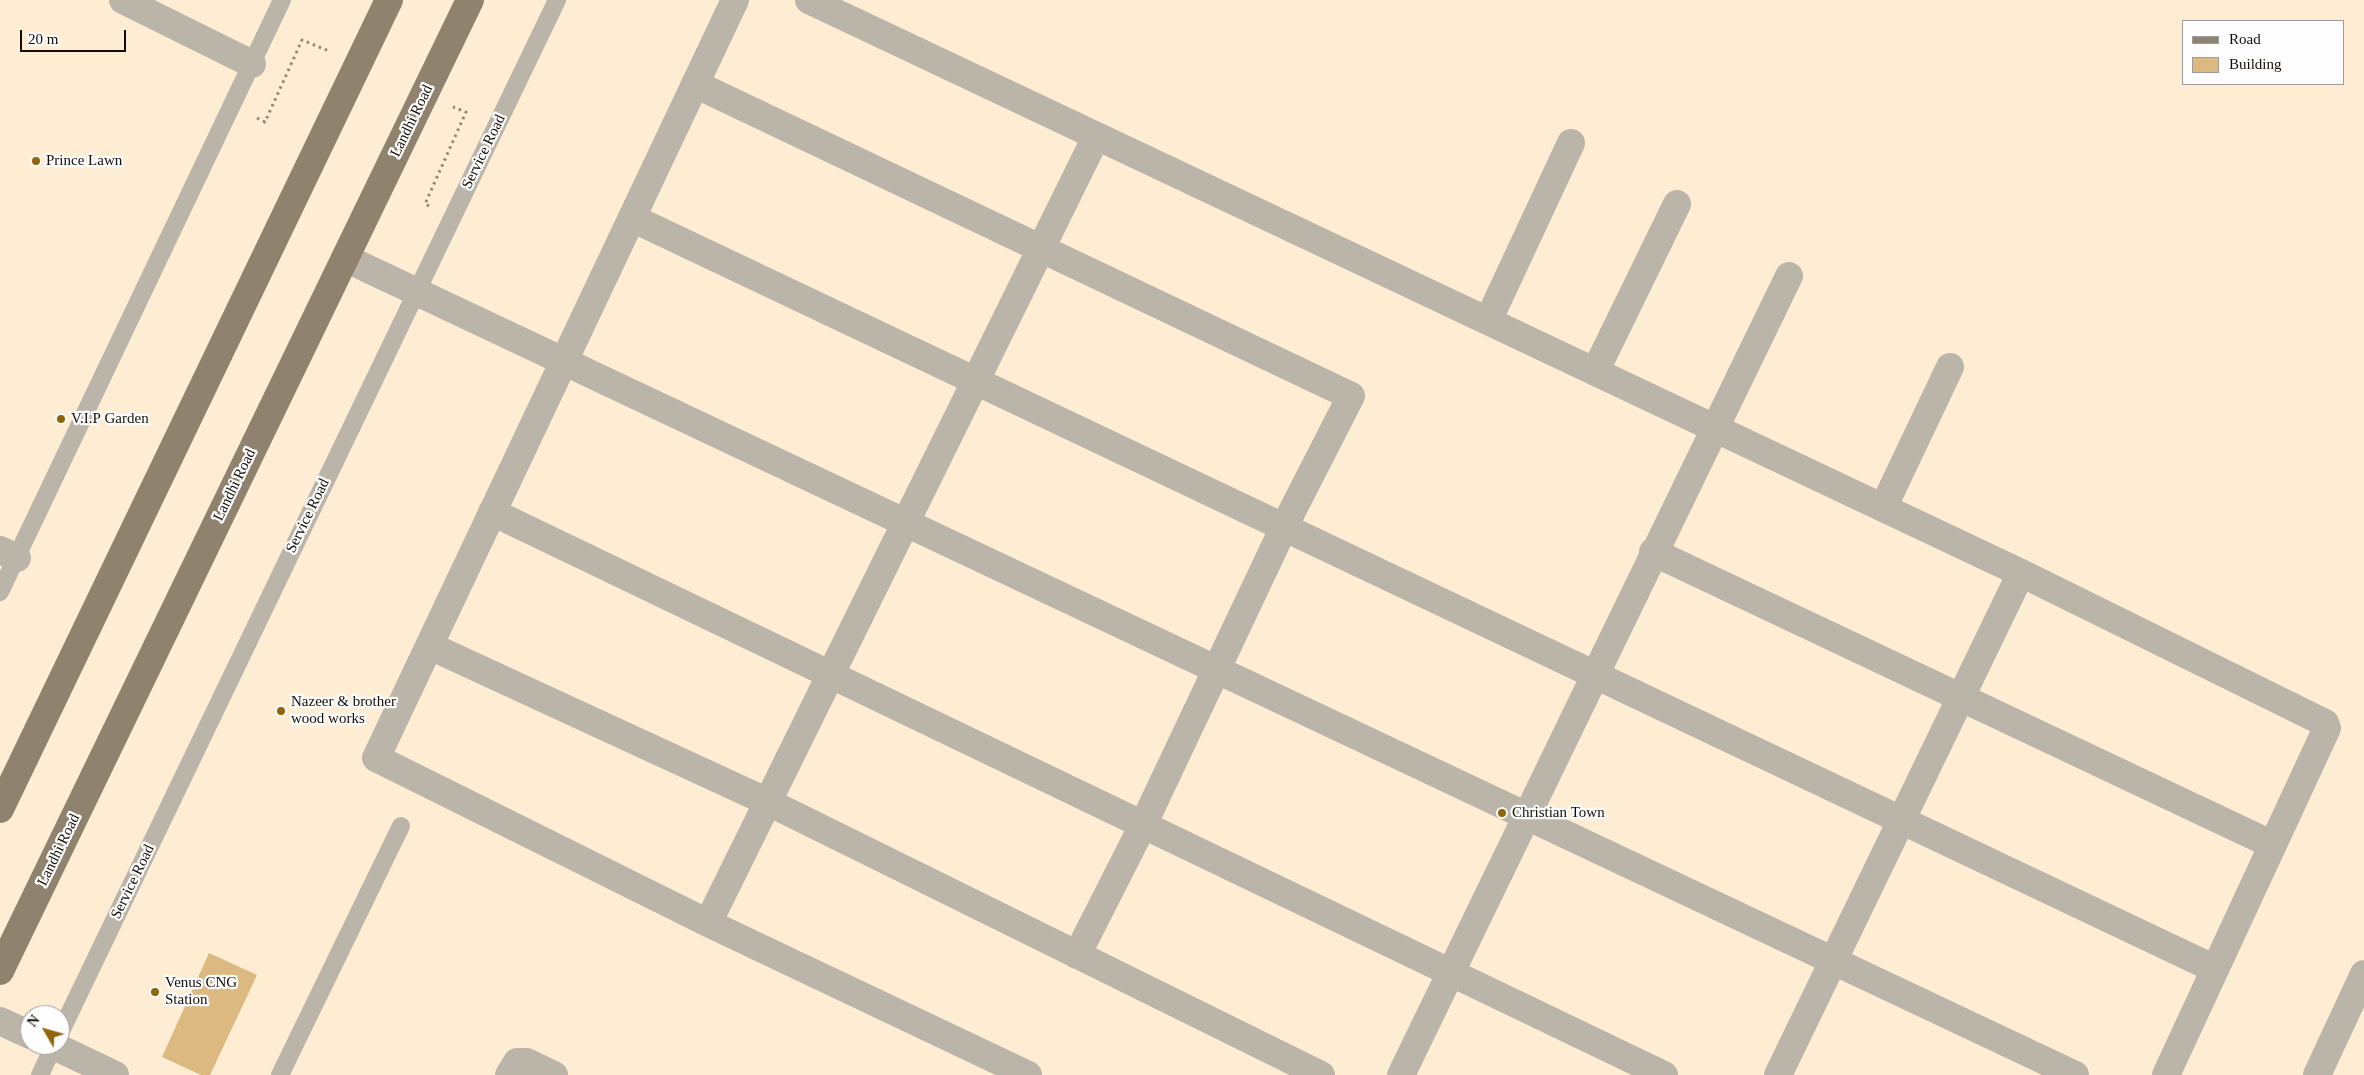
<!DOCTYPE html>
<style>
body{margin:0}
#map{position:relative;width:2364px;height:1075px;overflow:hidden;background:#feedd3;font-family:"Times New Roman",serif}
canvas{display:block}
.legend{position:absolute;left:2182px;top:20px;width:162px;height:65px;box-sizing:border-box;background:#fdfdfd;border:1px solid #a09d9a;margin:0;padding:6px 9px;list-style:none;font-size:15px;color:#140e06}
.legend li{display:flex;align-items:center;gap:10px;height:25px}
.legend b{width:25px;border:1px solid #a09d9a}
.north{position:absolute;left:20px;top:1005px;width:50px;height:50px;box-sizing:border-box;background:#fdfdfd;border:1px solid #a09d9a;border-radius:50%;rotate:308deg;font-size:14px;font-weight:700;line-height:20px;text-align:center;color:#140e06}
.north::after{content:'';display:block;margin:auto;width:18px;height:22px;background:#8f640b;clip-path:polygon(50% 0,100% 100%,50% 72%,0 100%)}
.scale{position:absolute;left:20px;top:30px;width:106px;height:22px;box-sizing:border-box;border:2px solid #140e06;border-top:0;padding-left:6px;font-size:15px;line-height:18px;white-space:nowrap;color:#140e06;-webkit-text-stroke:4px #fdfdfd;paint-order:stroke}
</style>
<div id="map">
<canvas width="2364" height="1075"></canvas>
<ul class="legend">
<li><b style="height:6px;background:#8f826e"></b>Road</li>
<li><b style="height:14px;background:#dcb980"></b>Building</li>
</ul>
<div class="north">N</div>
<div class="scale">20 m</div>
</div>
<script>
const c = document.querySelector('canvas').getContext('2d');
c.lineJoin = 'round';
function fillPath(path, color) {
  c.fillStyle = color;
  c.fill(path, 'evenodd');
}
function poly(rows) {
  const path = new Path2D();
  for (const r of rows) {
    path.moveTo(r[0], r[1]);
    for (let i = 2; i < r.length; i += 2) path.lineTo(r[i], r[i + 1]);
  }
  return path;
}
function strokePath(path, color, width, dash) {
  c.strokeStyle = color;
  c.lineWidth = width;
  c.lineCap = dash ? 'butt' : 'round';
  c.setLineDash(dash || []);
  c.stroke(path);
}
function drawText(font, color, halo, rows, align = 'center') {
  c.font = font + ' "Times New Roman",serif';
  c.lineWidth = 4.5;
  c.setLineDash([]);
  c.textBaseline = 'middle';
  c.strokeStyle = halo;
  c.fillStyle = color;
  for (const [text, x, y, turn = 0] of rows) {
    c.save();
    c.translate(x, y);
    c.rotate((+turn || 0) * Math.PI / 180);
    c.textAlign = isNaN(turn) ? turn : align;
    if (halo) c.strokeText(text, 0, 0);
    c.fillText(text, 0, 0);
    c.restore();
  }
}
const building = poly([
 [209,953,257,975,210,1075,201,1075,162,1057]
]);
const path = poly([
 [257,118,265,122,302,40,329,51],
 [429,206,425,204,466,112,453,107]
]);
const lane = poly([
 [0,592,282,0],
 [60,1033,557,0],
 [40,1075,54,1045],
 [280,1075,401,826]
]);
const street = poly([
 [123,0,252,64],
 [735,0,376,758,708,923,1028,1075],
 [809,0,2021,573,2325,723,2327,728,2166,1075],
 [695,84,1351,396,1284,527,1143,825,1077,955],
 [632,218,2215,969],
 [345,258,2075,1075],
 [1488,321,1571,143],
 [1595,372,1677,204],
 [1883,508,1950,367],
 [492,512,1664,1075],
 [0,550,17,558],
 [1653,552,2273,845],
 [430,646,768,802,1321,1075],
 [708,923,1096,137],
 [0,1021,30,1035],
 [52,1045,115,1075],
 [509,1075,517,1062,527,1062,554,1075],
 [1401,1075,1789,276],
 [1778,1075,2021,573],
 [2317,1075,2364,974]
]);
const primary = poly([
 [0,809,389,0],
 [0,971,470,0]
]);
const markers = [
 [36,161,5,"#8f640b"],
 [61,419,5,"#8f640b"],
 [281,711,5,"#8f640b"],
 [1502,813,5,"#8f640b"],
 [155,992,5,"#8f640b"]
];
const streetNames = [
 ["Landhi Road",412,121,-64],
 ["Service Road",484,152,-64],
 ["Landhi Road",235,485,-64],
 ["Service Road",308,516,-64],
 ["Landhi Road",59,850,-64],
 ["Service Road",133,882,-64]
];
const poiNames = [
 ["Prince Lawn",46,161],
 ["V.I.P Garden",71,419],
 ["Nazeer & brother",291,702],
 ["wood works",291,719],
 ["Christian Town",1512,813],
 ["Venus CNG",165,983],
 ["Station",165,1000]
];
fillPath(building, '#dcb980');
strokePath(path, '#938775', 3, [2.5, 4]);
strokePath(lane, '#bbb4a9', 18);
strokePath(street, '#bbb4a9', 28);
strokePath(primary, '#8f826e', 28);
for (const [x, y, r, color] of markers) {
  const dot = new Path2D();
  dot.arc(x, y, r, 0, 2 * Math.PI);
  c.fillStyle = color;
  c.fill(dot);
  strokePath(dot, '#fdfdfd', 2);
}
drawText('15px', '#140e06', '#fdfdfd', streetNames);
drawText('15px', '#140e06', '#fdfdfd', poiNames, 'left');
</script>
